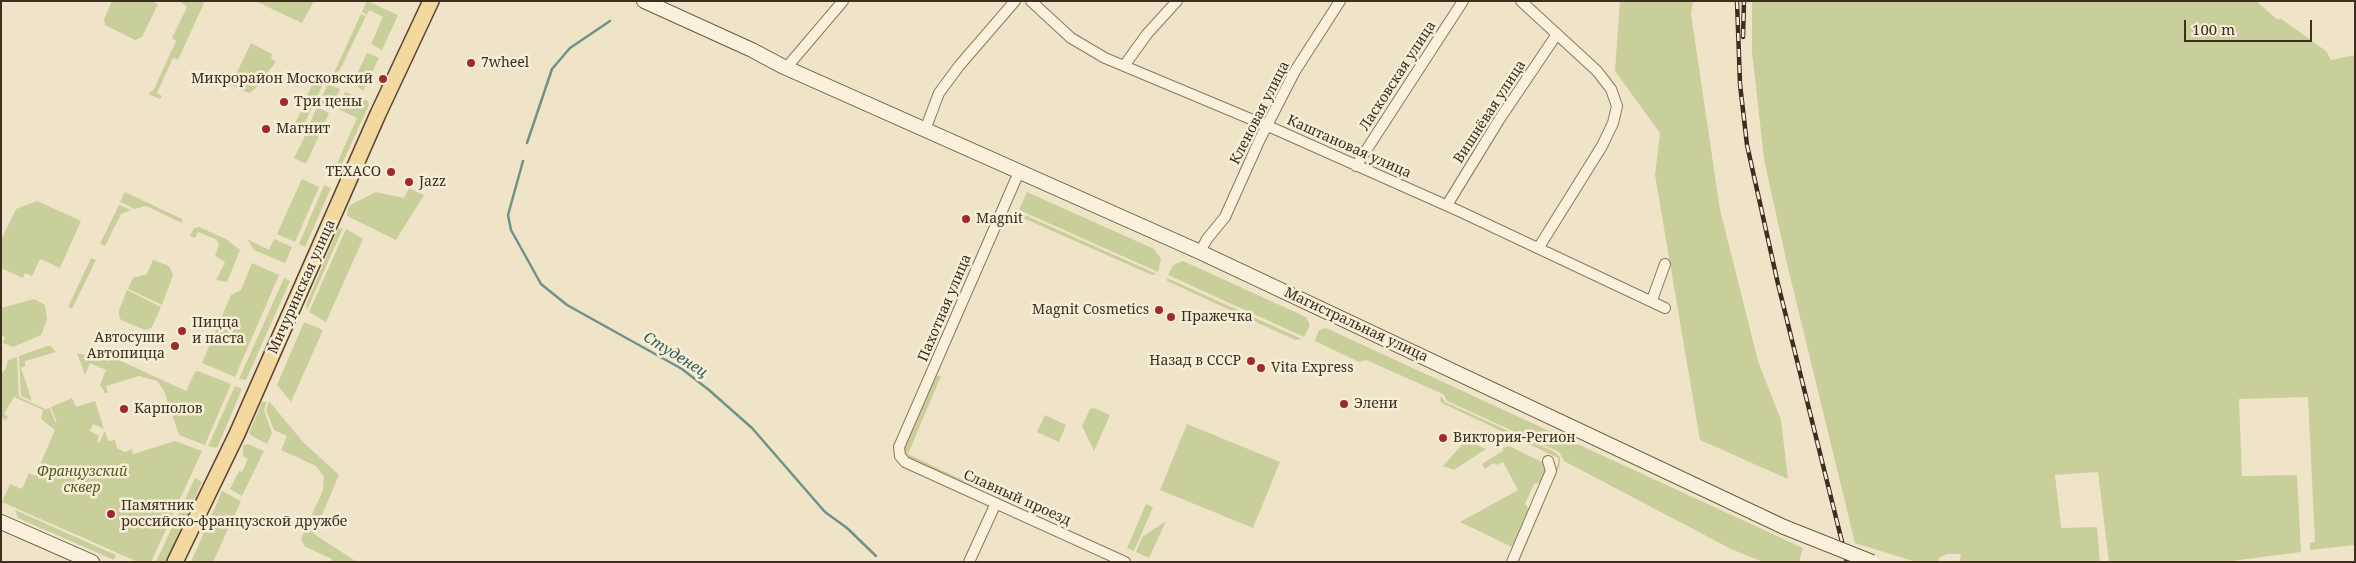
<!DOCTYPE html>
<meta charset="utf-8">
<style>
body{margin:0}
#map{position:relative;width:2356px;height:563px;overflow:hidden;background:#f0e4c8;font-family:"Noto Serif",serif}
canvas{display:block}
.frame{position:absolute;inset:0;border:2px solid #3d2e20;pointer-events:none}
.scale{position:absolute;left:2184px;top:20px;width:128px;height:22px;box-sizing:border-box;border:2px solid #3d2e20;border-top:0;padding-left:6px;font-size:15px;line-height:18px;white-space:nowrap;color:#3d2e20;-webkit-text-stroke:4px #f7eed8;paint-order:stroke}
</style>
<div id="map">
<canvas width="2356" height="563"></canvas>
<div class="frame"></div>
<div class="scale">100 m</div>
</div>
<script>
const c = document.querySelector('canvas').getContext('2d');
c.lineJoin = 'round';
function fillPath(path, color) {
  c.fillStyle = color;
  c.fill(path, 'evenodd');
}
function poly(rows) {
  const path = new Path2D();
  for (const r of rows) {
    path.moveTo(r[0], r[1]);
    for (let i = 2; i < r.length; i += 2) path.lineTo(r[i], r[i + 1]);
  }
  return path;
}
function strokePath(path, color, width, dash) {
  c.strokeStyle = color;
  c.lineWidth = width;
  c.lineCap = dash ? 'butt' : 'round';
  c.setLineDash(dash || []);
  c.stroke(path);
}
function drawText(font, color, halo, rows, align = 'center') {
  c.font = font + ' "Noto Serif",serif';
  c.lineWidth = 5;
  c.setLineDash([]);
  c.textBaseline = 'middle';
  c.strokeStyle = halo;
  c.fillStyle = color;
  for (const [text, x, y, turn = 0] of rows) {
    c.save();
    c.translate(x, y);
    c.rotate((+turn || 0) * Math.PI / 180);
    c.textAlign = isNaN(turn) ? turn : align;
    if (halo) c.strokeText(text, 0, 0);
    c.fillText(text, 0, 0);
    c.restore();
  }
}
const green = poly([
 [112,1,152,1,158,4,142,37,135,40,105,25,104,19],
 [180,1,205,1,178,60,173,58,157,93,162,96,160,99,148,94,154,89,176,41,172,38,187,7],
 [255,1,314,1,302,23],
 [367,1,398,15,382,50,371,44,383,17,369,10,367,15,362,12],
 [1620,1,1693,1,1691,14,1720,210,1758,361,1781,420,1788,479,1700,440,1655,175,1660,133,1615,71],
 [1752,1,2256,1,2278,20,2280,18,2326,51,2331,60,2355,55,2355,545,2310,550,2310,543,2315,542,2308,397,2239,399,2242,476,2297,475,2301,552,2224,562,2109,562,2098,472,2055,475,2061,528,2097,527,2100,562,1959,562,1961,554,1947,554,1940,557,1937,562,1916,562,1855,543,1787,264,1764,159,1752,52],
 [361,14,366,16,340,70,333,75],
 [251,43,272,54,271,58,276,62,254,90,249,93,231,85],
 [367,53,379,58,363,91,353,82],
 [301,71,324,82,315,101,306,98,313,83,299,77],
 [328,84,340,89,331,109,319,103],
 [345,92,368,101,369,105,336,177,331,178,326,176,332,164,336,166,357,118,338,109],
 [305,102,313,105,300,134,292,130],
 [317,107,329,113,323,127,306,132],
 [321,131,306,164,294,158,305,136],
 [302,179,319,187,295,242,277,234],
 [324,185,331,188,305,247,299,244],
 [409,188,424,195,396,240,347,216,348,208,350,205,376,192,404,198],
 [125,192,182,219,182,223,146,206,135,209,120,202],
 [1027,192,1154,249,1161,259,1158,272,1019,210],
 [37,201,81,221,60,268,40,259,32,276,25,273,23,278,1,268,1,240,16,209],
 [119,205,131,210,121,214,105,246,100,244],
 [1018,212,1157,274,1152,275,1016,215],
 [199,227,226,239,240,250,227,282,216,280,225,262,215,256,219,245,217,240,198,232,195,238,190,236,194,228],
 [343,228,307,310,306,305,338,229],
 [346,229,363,239,326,322,309,312],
 [247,239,269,250,274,239,292,247,285,263,254,250],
 [91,258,96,260,72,309,68,307],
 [153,260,169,266,173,275,162,305,128,289,133,278,147,274],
 [1183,261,1306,317,1310,325,1304,337,1168,275,1173,265],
 [252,263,279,275,235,377,202,363,231,295,241,290],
 [284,278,290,281,246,380,239,379],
 [1167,278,1302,339,1295,340,1167,281],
 [127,290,161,307,152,327,149,329,145,330,121,320,119,316,119,310],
 [34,299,45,305,47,320,41,335,13,347,3,343,5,337,1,335,1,308],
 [304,322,323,330,291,402,277,385],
 [1326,328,1803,548,1799,562,1763,562,1731,549,1564,461,1559,452,1447,401,1443,394,1366,360,1359,362,1315,341,1319,330],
 [47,346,51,346,56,352,25,361,25,366,21,368,32,401,21,396,19,356],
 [95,349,186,391,195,372,198,371,231,384,205,445,179,435,164,391,157,381,139,376,106,386,108,393,105,393,100,385,106,370,90,363,85,375,77,353,88,356],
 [17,357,19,397,45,409,50,408,55,422,57,423,51,407,72,398,76,407,95,401,104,429,93,424,90,431,99,436,97,442,99,443,105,431,108,441,115,440,117,448,125,452,132,449,133,454,175,441,202,451,151,562,138,562,2,502,10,484,22,489,29,473,35,476,55,430,41,419,43,410,14,397,4,414,8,416,6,420,1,418,1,375,6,368,8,360],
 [935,376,941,376,908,454,973,485,971,486,906,457,902,449],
 [235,386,242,389,218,446,216,448,208,446],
 [1441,396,1445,402,1555,452,1560,457,1560,465,1519,562,1516,562,1558,463,1558,458,1442,403,1440,401],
 [269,401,303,442,339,475,314,534,357,562,331,562,332,559,304,546,301,539,323,490,324,477,316,466,281,450,287,436,274,430,266,410],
 [262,402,267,402,264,410,272,433,267,444,252,436,249,433],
 [1094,408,1110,415,1094,451,1082,426,1090,409],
 [1045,415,1066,425,1059,442,1037,432],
 [1187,424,1280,462,1253,528,1160,490],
 [1466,440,1486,449,1454,470,1443,466],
 [248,444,264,451,242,496,230,489,239,471,242,472,248,459,243,456,243,445],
 [1509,446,1542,462,1547,468,1542,482,1534,484,1525,504,1530,510,1512,547,1460,522,1518,490,1503,462,1497,465,1493,463,1485,469,1482,464,1504,450,1502,448],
 [195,478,202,482,171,553,167,562,156,562],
 [222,491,241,501,213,562,191,562],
 [1146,504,1153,507,1134,551,1127,548],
 [15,510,116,555,114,560,18,518],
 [1166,521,1149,558,1136,552,1142,537]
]);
const stream = poly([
 [527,143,552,69,570,48,610,21],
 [523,161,508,215,511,230,541,284,567,305,682,369,709,390,752,428,825,512,847,528,876,556]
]);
const minor = poly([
 [1031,1,1071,38,1105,58,1277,130,1459,211,1665,308],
 [1521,1,1597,71,1611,89,1617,106,1613,123,1602,146,1539,247],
 [1124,66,1147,34,1177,1],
 [786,68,843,1],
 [925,130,939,93,959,66,1015,1],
 [1356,166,1463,1],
 [1019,172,899,447,900,456,905,462,1125,562],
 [1447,205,1499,120,1557,34],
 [1200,252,1207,239,1225,217,1260,139,1295,71,1340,1],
 [1652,300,1665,264],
 [969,562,996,503],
 [1512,562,1551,471,1548,461]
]);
const secondary = poly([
 [644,1,752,50,782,66,1200,252,1784,527],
 [1,522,92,562]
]);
const primary = poly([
 [175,562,237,434,378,114,431,1]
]);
const rail = poly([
 [1737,1,1740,84,1747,145,1778,284,1847,562],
 [1743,37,1744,1]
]);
const secondaryBridge = poly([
 [1784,527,1872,562]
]);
const markers = [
 [471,63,5,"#9e2a2b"],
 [383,79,5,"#9e2a2b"],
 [284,102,5,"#9e2a2b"],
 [266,129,5,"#9e2a2b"],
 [391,172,5,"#9e2a2b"],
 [409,182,5,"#9e2a2b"],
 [966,219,5,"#9e2a2b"],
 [1159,310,5,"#9e2a2b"],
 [1171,317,5,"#9e2a2b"],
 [182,331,5,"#9e2a2b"],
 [175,346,5,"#9e2a2b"],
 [1251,361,5,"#9e2a2b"],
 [1261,368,5,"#9e2a2b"],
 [1344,404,5,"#9e2a2b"],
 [124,409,5,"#9e2a2b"],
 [1443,438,5,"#9e2a2b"],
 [111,514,5,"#9e2a2b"]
];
const poiNames = [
 ["7wheel",481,63],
 ["Микрорайон Московский",373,79,"right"],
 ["Три цены",294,102],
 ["Магнит",276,129],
 ["ТЕХАСО",381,172,"right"],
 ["Jazz",419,182],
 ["Magnit",976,219],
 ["Magnit Cosmetics",1149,310,"right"],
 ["Пражечка",1181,317],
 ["Пицца",192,323],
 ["и паста",192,339],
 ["Автосуши",165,338,"right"],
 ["Автопицца",165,354,"right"],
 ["Назад в СССР",1241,361,"right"],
 ["Vita Express",1271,368],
 ["Элени",1354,404],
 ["Карполов",134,409],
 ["Виктория-Регион",1453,438],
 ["Памятник",121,506],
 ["российско-французской дружбе",121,522]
];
const streetNames = [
 ["Ласковская улица",1398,76,-57],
 ["Вишнёвая улица",1490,112,-57],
 ["Кленовая улица",1260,113,-63],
 ["Каштановая улица",1349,147,24],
 ["Мичуринская улица",302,287,-66],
 ["Пахотная улица",945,308,-67],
 ["Магистральная улица",1356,325,25],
 ["Славный проезд",1017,498,24]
];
const parkNames = [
 ["Французский",82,472],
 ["сквер",82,488]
];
const waterNames = [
 ["Студенец",675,355,32]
];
fillPath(green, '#c9cf9b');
strokePath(stream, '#6f938a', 2.5);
strokePath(minor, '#8d765c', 12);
strokePath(secondary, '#6f573f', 16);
strokePath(primary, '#5b4430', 18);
strokePath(minor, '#faf1dc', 10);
strokePath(secondary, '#faf1dc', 14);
strokePath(primary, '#f3d9a0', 15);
strokePath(rail, '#3d2e20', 4.5);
strokePath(rail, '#f7eed8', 2.5, [8]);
strokePath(secondaryBridge, '#6f573f', 16, []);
strokePath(secondaryBridge, '#faf1dc', 14);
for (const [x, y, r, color] of markers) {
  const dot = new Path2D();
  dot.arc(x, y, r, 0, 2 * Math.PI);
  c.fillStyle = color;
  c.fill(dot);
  strokePath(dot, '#f7eed8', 2);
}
drawText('14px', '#3d2e20', '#f7eed8', poiNames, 'left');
drawText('14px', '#3d2e20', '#f7eed8', streetNames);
drawText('italic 14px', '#4d5a26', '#f7eed8', parkNames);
drawText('italic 15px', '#2f5d5a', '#f7eed8', waterNames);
</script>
